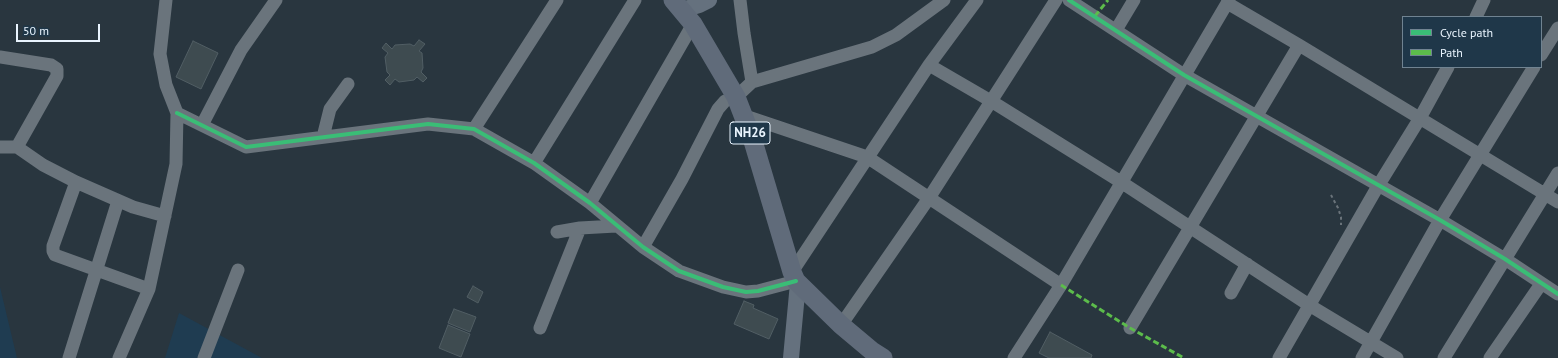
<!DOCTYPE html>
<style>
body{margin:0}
#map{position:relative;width:1558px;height:358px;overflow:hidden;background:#29363f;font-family:"PT Sans",sans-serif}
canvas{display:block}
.legend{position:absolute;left:1402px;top:16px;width:140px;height:52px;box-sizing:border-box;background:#1f3749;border:1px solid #708391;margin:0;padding:5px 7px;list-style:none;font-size:12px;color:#e9f4fe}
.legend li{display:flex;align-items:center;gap:8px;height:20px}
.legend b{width:20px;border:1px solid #708391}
.scale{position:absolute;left:16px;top:24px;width:84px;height:18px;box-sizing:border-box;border:2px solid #e9f4fe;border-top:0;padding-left:5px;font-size:12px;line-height:14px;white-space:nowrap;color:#e9f4fe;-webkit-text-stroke:3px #1f3749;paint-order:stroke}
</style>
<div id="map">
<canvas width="1558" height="358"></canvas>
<ul class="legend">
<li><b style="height:5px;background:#3abd76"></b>Cycle path</li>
<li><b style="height:5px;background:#5cbc4b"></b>Path</li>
</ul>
<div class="scale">50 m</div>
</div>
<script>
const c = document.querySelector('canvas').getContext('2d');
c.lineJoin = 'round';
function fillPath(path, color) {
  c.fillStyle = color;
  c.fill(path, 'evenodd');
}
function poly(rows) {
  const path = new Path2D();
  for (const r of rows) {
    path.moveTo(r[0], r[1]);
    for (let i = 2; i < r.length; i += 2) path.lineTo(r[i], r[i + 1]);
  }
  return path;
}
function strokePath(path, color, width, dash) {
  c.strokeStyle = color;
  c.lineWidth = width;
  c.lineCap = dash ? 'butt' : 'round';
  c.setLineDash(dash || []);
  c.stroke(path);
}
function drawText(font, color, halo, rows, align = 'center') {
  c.font = font + ' "PT Sans",sans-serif';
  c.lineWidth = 3;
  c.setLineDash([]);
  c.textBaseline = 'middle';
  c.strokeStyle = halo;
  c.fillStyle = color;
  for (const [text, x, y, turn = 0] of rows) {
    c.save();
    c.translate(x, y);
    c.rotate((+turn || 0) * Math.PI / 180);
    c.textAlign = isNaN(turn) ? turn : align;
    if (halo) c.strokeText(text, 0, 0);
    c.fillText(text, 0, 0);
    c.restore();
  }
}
const built = poly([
 [0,287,11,333,17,358,0,358],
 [179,313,262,358,165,358]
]);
const building = poly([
 [419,40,425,44,419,51,422,53,423,68,421,72,427,78,423,82,417,77,414,80,399,82,395,79,390,85,385,80,390,75,387,72,385,57,388,53,382,48,386,43,392,49,395,45,410,44,414,46,419,40],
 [193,41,218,53,201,89,176,77,193,41],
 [473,286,483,292,478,303,467,297,473,286],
 [744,301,754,305,753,308,778,319,769,339,734,324,744,301],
 [454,309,476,317,470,332,448,323,454,309],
 [448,325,470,334,461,357,439,348,448,325],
 [1050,332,1092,355,1091,358,1049,358,1039,353,1050,332]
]);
const path = poly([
 [1331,195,1338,208,1341,217,1341,225]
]);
const minor = poly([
 [740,0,744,33,752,82],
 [1069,0,1184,75,1440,220,1505,259,1558,294],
 [1227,3,1299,45,1558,202],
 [1476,17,1484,0],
 [1116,30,1134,0],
 [1541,55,1558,28],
 [0,57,51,65,57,69,57,76,17,147],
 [929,65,991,101,1121,182,1309,305,1397,358],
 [177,113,246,147,428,124,474,129,534,163,590,203,643,247,679,271,723,287,746,292,758,291,796,281],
 [745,116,867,157,1061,285],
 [202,125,241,50,276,0],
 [474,129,557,0],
 [323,137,330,109,348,84],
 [0,147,17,147,43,165,76,182,133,207,165,216],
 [534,163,635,0],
 [76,182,53,246,53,251,55,255,149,289],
 [590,203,693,24],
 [557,232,580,228,616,226],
 [643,247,682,179,718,109,725,101,736,97,752,82,872,47,896,35,944,0],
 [792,272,929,65,977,0],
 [1231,293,1247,264],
 [841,325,929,198,1056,0],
 [540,328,580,228],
 [1130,328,1299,45],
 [69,358,118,201],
 [119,358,149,289,176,164,177,113,166,85,160,54,166,0],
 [204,358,238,270],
 [1014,358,1061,285,1229,0],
 [1279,358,1378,186,1420,118,1448,67],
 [1362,358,1440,220,1534,67],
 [1444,358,1558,173],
 [1490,358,1541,284]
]);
const major = poly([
 [682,10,699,5,709,0],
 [791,358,798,283]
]);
const highway = poly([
 [673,0,693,24,736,97,753,141,792,272,796,281,841,325,872,351,883,358]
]);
const quiet = poly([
 [1095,16,1108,0],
 [1061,285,1130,328,1184,358]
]);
const cycleway = poly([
 [1069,0,1184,75,1440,220,1505,259,1558,294],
 [177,113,246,147,428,124,474,129,534,163,590,203,643,247,679,271,723,287,746,292,758,291,796,281]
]);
const shields = [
 [750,133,40]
];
const shieldNames = [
 ["NH26",750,133]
];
fillPath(built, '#1f3c51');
fillPath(building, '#3e4b50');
strokePath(building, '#515e64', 1);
strokePath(path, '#6a737a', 2, [3, 3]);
strokePath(minor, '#6a747c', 13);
strokePath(major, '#65717e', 16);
strokePath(highway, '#606b7a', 19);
strokePath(quiet, '#5cbc4b', 3, [6, 3]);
strokePath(cycleway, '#3abd76', 4);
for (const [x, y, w] of shields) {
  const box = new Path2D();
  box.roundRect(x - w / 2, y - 11, w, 22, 3);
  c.fillStyle = '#1f3749';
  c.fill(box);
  strokePath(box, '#e9f4fe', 1);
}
drawText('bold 13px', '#e9f4fe', null, shieldNames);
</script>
